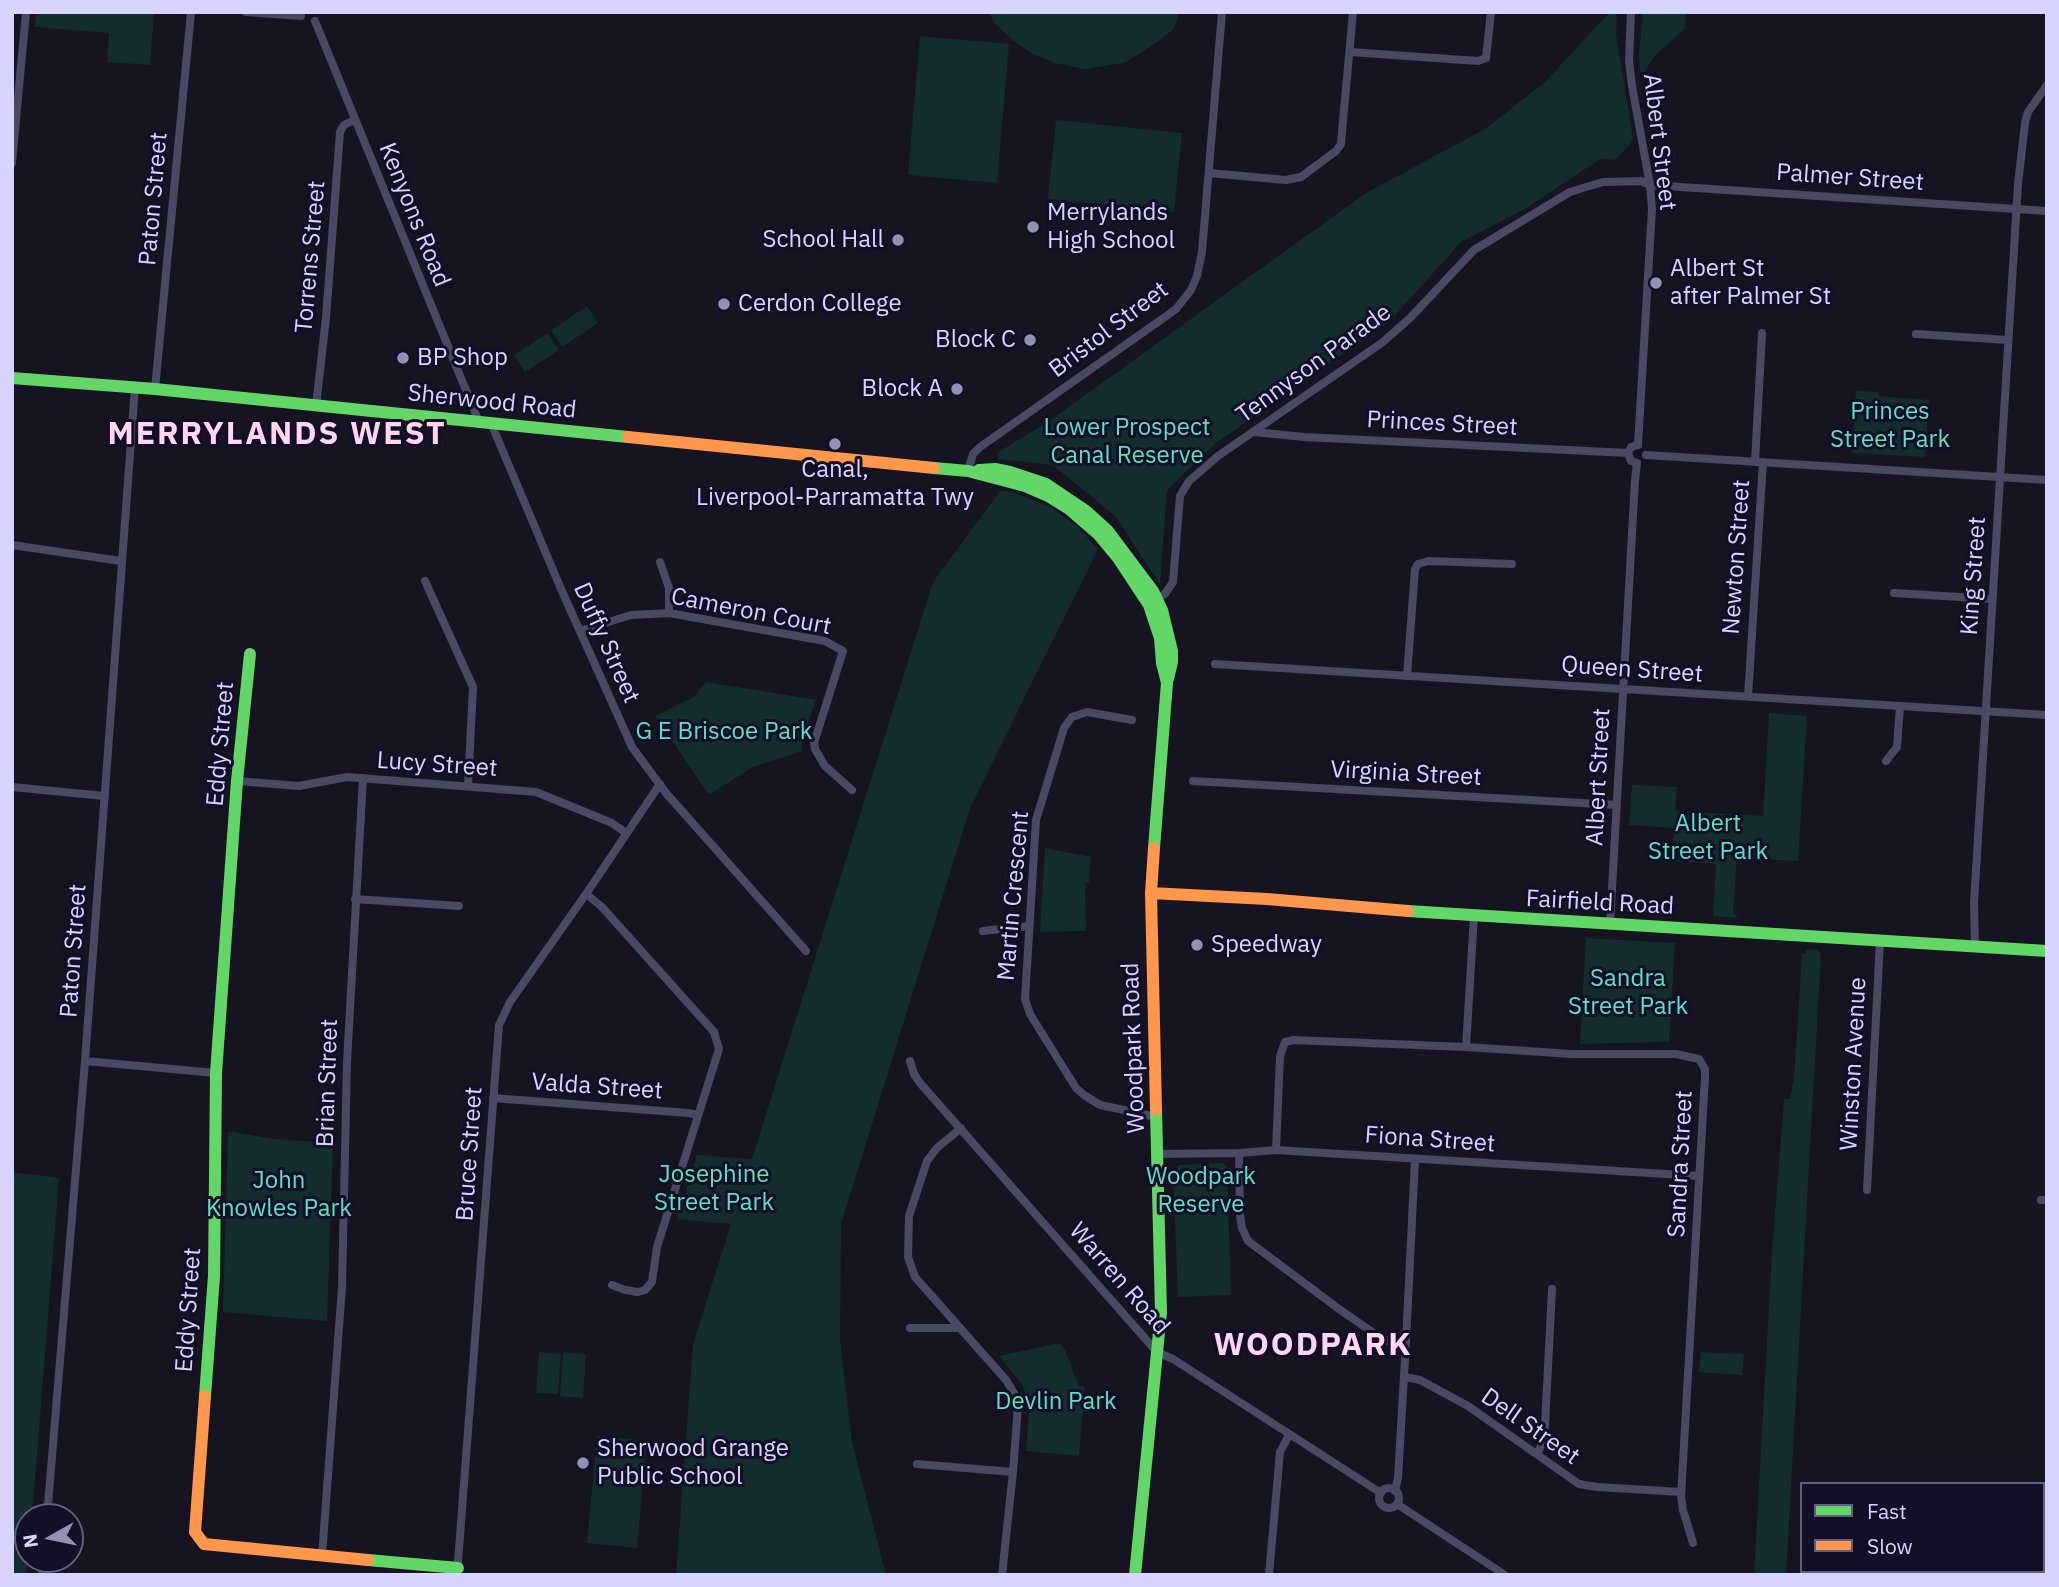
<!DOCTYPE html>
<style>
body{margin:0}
#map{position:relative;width:2059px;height:1587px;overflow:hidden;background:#161421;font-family:"IBM Plex Sans",sans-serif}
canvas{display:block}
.frame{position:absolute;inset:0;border:14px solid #d9d4ff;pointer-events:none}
.legend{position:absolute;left:1800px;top:1482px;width:245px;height:91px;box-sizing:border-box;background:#130f26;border:2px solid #625e7d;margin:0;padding:9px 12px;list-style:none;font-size:21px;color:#d9d4ff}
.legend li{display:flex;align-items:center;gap:14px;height:35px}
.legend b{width:35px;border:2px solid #625e7d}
.north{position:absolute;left:14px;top:1503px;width:70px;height:70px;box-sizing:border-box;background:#130f26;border:2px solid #625e7d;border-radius:50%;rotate:261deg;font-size:19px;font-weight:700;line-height:28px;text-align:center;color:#d9d4ff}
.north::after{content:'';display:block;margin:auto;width:24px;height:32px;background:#9591b1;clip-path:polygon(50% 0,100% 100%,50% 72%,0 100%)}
</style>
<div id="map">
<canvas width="2059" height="1587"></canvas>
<div class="frame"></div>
<ul class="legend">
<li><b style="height:9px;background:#63d668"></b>Fast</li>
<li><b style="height:9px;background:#ff974d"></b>Slow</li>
</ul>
<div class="north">N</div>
</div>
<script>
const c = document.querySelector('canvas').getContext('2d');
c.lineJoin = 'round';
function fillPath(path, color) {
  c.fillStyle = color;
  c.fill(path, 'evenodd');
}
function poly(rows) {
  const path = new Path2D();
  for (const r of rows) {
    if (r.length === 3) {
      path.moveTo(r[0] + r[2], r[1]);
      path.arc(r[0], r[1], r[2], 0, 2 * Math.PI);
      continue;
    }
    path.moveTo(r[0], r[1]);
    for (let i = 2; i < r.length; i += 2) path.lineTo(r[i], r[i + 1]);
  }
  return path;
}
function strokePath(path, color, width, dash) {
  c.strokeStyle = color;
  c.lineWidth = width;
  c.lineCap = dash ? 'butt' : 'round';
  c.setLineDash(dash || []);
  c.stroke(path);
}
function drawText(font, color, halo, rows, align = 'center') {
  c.font = font + ' "IBM Plex Sans",sans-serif';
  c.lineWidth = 6;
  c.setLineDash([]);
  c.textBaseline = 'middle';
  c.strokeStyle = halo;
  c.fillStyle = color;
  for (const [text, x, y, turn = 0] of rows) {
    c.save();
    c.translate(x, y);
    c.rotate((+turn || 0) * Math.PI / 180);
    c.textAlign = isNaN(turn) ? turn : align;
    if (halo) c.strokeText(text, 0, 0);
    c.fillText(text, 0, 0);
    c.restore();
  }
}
const green = poly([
 [36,12,154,12,150,65,107,62,109,33,35,27],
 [989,12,1180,12,1173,30,1150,47,1124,63,1085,69,1055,63,1033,54,1015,42,994,23],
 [1610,12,1617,12,1616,34,1633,139,1631,143,1615,160,1600,159,1525,209,1461,242,1390,321,1215,444,1167,490,1160,584,1115,516,1053,465,998,459,997,453,1049,421,1366,193,1485,129,1545,82],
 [1643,12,1686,12,1685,28,1654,57,1641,77,1639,55],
 [920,36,1009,44,997,183,908,175],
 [1056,120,1182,133,1174,212,1048,199],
 [587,306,598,323,562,347,551,330],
 [548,333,559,350,525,372,514,355],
 [1856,391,1879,392,1879,396,1929,400,1925,457,1852,453],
 [1000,491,1012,492,1049,506,1078,527,1098,549,970,808,841,1224,840,1340,852,1442,886,1575,676,1575,693,1344,731,1224,677,1219,697,1155,752,1159,933,582],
 [706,682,816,700,802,740,802,751,753,767,709,795,655,716,694,697],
 [1769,713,1807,716,1798,861,1737,858,1733,912,1738,918,1713,916,1716,864,1672,861,1674,828,1629,825,1632,785,1677,787,1675,811,1763,816],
 [1045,848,1091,857,1089,883,1085,883,1086,931,1040,932],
 [1586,938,1675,943,1669,1042,1580,1044],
 [1807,949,1817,950,1821,953,1786,1575,1754,1575,1772,1252,1784,1099,1790,1099,1794,1078,1802,954,1805,953],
 [228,1131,273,1139,333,1143,327,1321,223,1312],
 [1222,1163,1227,1166,1231,1295,1178,1297,1173,1170,1179,1165],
 [12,1172,59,1178,32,1517,28,1517,27,1575,12,1575],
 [1059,1343,1065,1350,1079,1386,1085,1386,1079,1456,1026,1451,1029,1413,1028,1398,1021,1383,999,1356],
 [539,1352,561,1354,558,1394,536,1393],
 [563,1352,586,1354,583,1398,560,1396],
 [1701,1352,1744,1354,1742,1375,1699,1372],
 [597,1436,647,1441,637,1548,587,1543]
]);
const street = poly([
 [246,12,301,16],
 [1631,12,1629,61,1632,86,1650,185,1652,209,1638,445],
 [315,21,479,422],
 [1350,52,1478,61,1486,58,1491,12],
 [12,163,26,12],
 [1209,173,1286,180,1301,177,1336,151,1341,144,1342,132,1353,12],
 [1916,334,2008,340],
 [155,389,191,12],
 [316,405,326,318,340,132,344,125,354,120],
 [491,423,561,589,632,747,666,793,806,951],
 [1254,432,1304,437,1628,453],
 [1646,455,2047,480],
 [1755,462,1762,333],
 [1637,463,1631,461,1628,453,1631,447,1638,445],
 [968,471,973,454,980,447,1165,317,1176,309,1191,290,1197,276,1202,252,1222,12],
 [12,545,121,561],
 [660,562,669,588,669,613],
 [425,581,473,687,468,786],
 [1894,593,1991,599],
 [1154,601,1165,594,1173,582,1180,496,1189,481,1218,456,1383,342,1410,318,1474,250,1570,192,1603,182,1641,181,1650,185,2047,211],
 [580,631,631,615,669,613,825,641,843,651,814,743,815,749,825,766,852,790],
 [1215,664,2047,715],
 [1407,676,1415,569,1418,564,1428,561,1512,564],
 [1748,697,1763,462],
 [1132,720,1087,712,1072,717,1064,728,1036,820,1025,999,1030,1014,1076,1088,1084,1095,1100,1105,1157,1117],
 [1886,761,1897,747,1900,706],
 [237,781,299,786,347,777,536,792,612,823,626,833],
 [1193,781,1617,805],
 [12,787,104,796],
 [586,894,601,906,714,1032,719,1049,657,1247,652,1282,645,1290,638,1292,625,1290,612,1285],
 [355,899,459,906],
 [1610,924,1635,480,1637,463],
 [983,931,1029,926],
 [1975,946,1974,903,2018,184,2025,123,2028,112,2047,85],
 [1466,1047,1474,916],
 [85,1061,216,1073],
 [910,1061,914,1074,920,1083,1157,1352,1173,1359,1381,1493],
 [493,1098,688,1113,698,1115],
 [961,1128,937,1148,927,1161,909,1216,908,1257,915,1277,1006,1380,1014,1393,1018,1406,1013,1472,1002,1575],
 [1276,1150,1280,1056,1285,1042,1293,1040,1466,1047,1572,1054,1676,1054,1699,1059,1705,1069,1705,1077,1681,1497,1683,1510,1693,1543],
 [1239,1153,1240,1216,1242,1228,1248,1241,1339,1309,1375,1334,1406,1351],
 [1158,1154,1239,1153,1276,1150,1699,1176],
 [1867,1190,1880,941],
 [2041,1200,2047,1200],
 [910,1328,960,1328],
 [1404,1377,1420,1380,1468,1406,1579,1484,1597,1487,1681,1492],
 [1537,1454,1542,1444,1545,1426,1552,1289],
 [917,1464,1013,1472],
 [1389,1498,10],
 [1395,1491,1398,1478,1406,1342,1415,1159],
 [1397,1504,1505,1575],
 [47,1517,85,1061,135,387],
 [322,1556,342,1287,347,1062,363,778],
 [42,1575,43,1559],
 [457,1575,499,1025,510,1002,586,894,660,784],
 [1269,1575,1280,1452,1289,1435]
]);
const fast = poly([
 [12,378,155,389,628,437],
 [934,468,968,471,1025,486,1048,496,1069,509,1098,534,1118,558,1149,605,1160,638,1162,663,1167,683,1154,848],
 [979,470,995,469,1010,472,1046,484,1086,511,1108,531,1153,591,1162,610,1172,651,1172,662,1168,679],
 [1408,911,2047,951],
 [205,1396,214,1276,216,1073,237,781,250,654],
 [368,1560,458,1568],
 [1135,1575,1161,1312,1156,1110]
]);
const slow = poly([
 [628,437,934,468],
 [1154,848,1151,893,1156,1110],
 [1151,893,1267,899,1408,911],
 [205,1396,195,1532,204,1544,368,1560]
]);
const markers = [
 [1033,227,7,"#9591b1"],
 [898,240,7,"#9591b1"],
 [1656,283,7,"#9591b1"],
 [724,304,7,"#9591b1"],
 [1030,340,7,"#9591b1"],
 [403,358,7,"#9591b1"],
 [957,389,7,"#9591b1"],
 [835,444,7,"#9591b1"],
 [1197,945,7,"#9591b1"],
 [583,1463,7,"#9591b1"]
];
const streetNames = [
 ["Albert Street",1659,142,83],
 ["Palmer Street",1850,178,4],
 ["Paton Street",154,199,-85],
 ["Kenyons Road",414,215,68],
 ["Torrens Street",311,257,-85],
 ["Bristol Street",1109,330,-37],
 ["Tennyson Parade",1314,364,-36],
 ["Sherwood Road",492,402,6],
 ["Princes Street",1442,424,3],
 ["Newton Street",1737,557,-86],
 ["King Street",1974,576,-86],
 ["Cameron Court",751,612,11],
 ["Duffy Street",606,643,66],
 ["Queen Street",1632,670,4],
 ["Eddy Street",221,744,-85],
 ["Lucy Street",437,765,4],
 ["Virginia Street",1406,774,3],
 ["Albert Street",1599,777,-87],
 ["Martin Crescent",1014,896,-85],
 ["Fairfield Road",1600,903,3],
 ["Paton Street",74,951,-86],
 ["Woodpark Road",1134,1048,-92],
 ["Winston Avenue",1854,1064,-87],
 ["Brian Street",328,1083,-88],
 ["Valda Street",597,1087,4],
 ["Fiona Street",1430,1140,4],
 ["Bruce Street",470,1154,-86],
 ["Sandra Street",1681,1164,-87],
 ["Warren Road",1119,1279,49],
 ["Eddy Street",189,1310,-86],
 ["Dell Street",1530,1427,35]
];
const poiNames = [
 ["Merrylands",1047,213],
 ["High School",1047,241],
 ["School Hall",884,240,"right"],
 ["Albert St",1670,269],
 ["after Palmer St",1670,297],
 ["Cerdon College",738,304],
 ["Block C",1016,340,"right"],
 ["BP Shop",417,358],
 ["Block A",943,389,"right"],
 ["Canal,",835,470,"center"],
 ["Liverpool-Parramatta Twy",835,498,"center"],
 ["Speedway",1211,945],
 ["Sherwood Grange",597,1449],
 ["Public School",597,1477]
];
const parkNames = [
 ["Princes",1890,412],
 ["Street Park",1890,440],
 ["Lower Prospect",1127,428],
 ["Canal Reserve",1127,456],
 ["G E Briscoe Park",724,732],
 ["Albert",1708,824],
 ["Street Park",1708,852],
 ["Sandra",1628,979],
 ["Street Park",1628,1007],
 ["Josephine",714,1175],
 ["Street Park",714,1203],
 ["Woodpark",1201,1177],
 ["Reserve",1201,1205],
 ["John",279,1181],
 ["Knowles Park",279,1209],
 ["Devlin Park",1056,1402]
];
const districtNames = [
 ["MERRYLANDS WEST",277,435],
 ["WOODPARK",1313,1346]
];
fillPath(green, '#132c2d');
strokePath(street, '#4a4962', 8);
strokePath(fast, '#63d668', 12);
strokePath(slow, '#ff974d', 12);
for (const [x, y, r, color] of markers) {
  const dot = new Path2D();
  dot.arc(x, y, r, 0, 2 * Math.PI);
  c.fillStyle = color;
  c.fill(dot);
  strokePath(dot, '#130f26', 2.5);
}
drawText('24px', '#d9d4ff', '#130f26', streetNames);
drawText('24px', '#d9d4ff', '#130f26', poiNames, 'left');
drawText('24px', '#5fe0c0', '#130f26', parkNames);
c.letterSpacing = '2px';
drawText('bold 32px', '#ffd6f0', '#130f26', districtNames);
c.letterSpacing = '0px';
</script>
